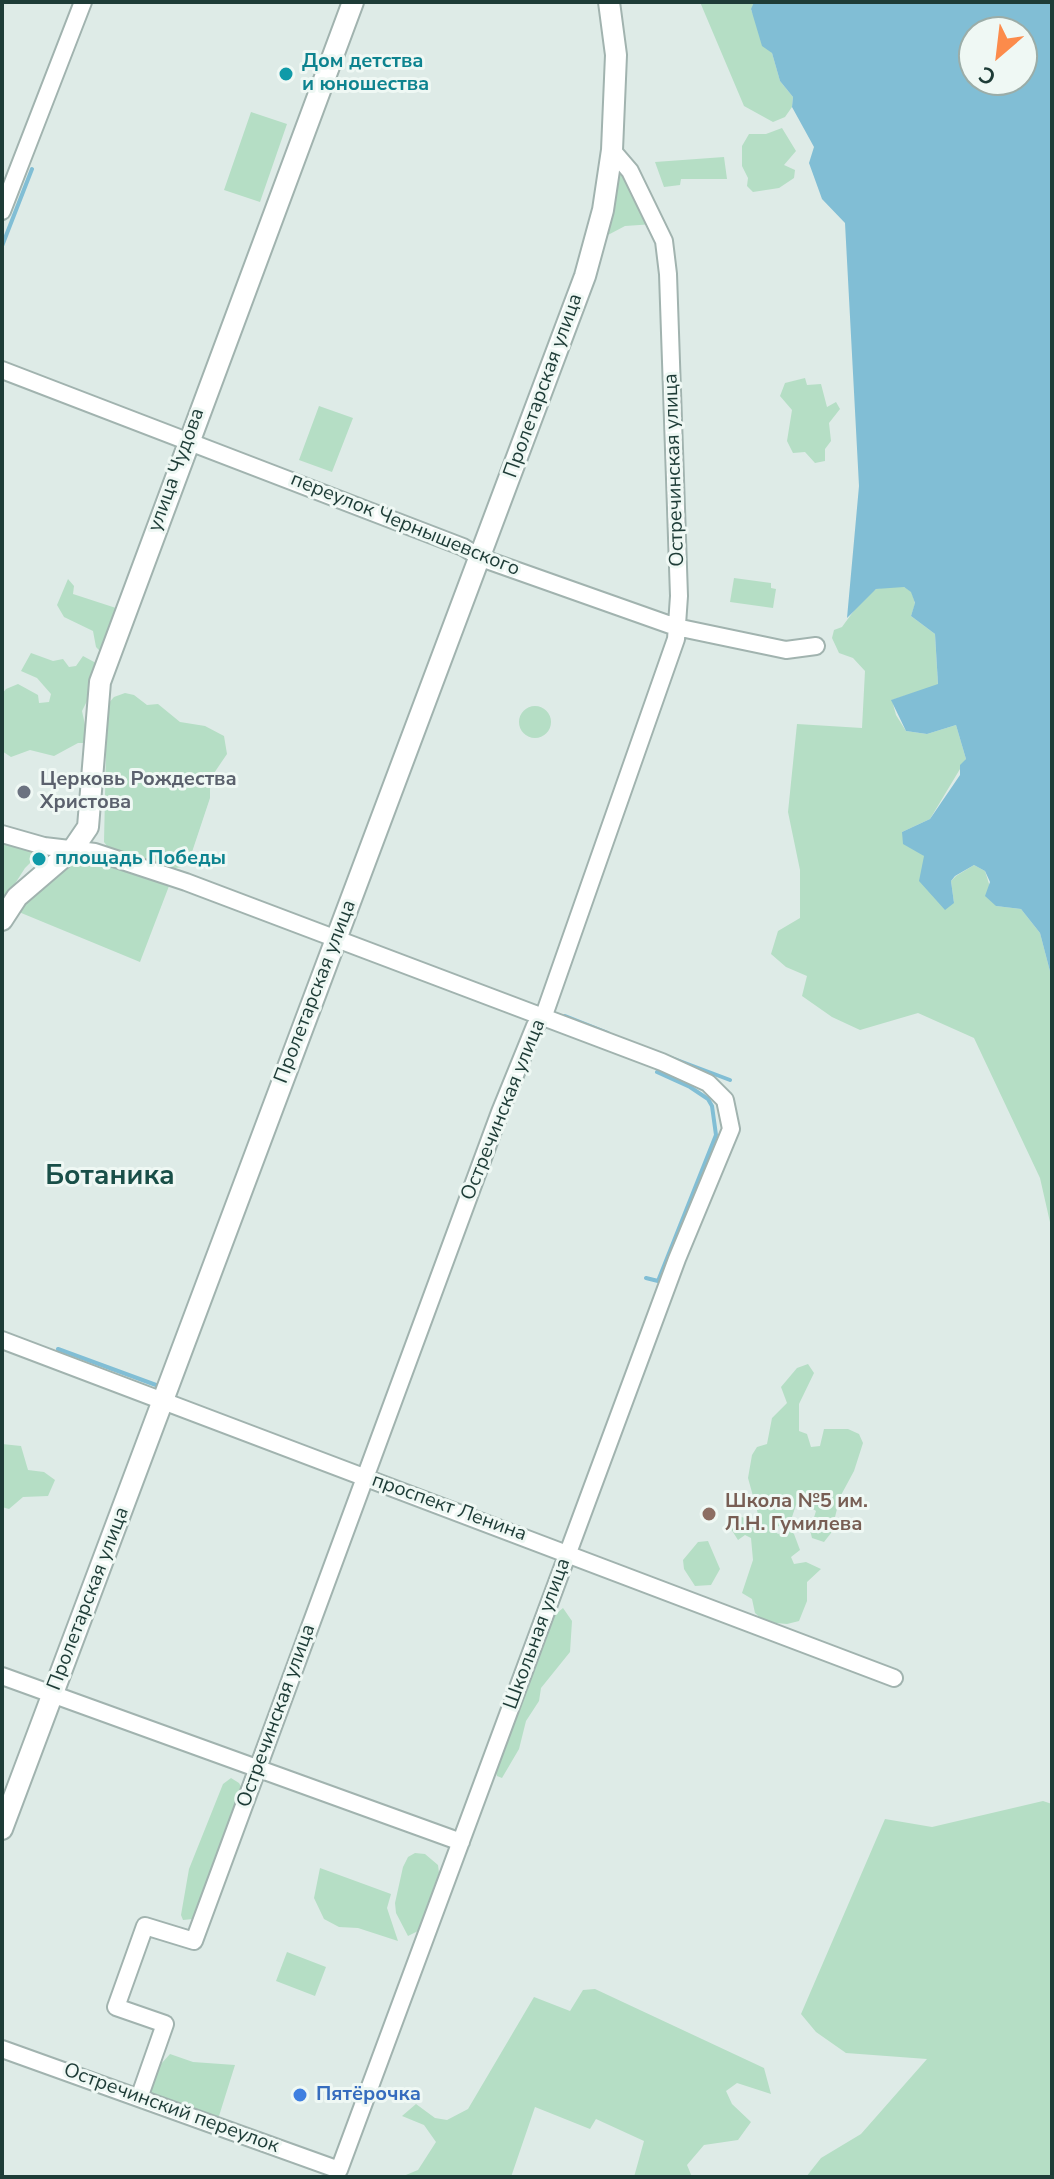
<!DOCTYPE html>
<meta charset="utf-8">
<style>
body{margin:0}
#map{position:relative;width:1054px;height:2179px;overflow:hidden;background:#deebe7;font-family:"Nunito Sans",sans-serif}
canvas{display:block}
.frame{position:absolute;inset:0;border:4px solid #1e3c37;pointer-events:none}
.north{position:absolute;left:958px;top:16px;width:80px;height:80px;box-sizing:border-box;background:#eff8f4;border:2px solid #9bada8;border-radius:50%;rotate:208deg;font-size:22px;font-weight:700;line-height:32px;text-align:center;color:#1e3c37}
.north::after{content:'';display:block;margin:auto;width:28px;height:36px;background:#fc8b4b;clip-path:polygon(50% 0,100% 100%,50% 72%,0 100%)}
</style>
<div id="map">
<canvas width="1054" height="2179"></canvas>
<div class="frame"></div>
<div class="north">С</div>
</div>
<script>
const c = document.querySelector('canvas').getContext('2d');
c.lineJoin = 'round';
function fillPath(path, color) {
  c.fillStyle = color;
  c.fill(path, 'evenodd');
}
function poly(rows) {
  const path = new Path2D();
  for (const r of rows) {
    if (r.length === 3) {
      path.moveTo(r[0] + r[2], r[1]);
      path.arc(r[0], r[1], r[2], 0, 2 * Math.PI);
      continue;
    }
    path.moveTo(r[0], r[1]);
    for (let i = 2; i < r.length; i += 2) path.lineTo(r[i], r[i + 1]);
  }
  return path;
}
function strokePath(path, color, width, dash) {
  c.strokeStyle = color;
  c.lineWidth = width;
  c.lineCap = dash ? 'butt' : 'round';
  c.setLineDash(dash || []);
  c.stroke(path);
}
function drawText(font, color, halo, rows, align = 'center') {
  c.font = font + ' "Nunito Sans",sans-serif';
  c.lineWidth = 6;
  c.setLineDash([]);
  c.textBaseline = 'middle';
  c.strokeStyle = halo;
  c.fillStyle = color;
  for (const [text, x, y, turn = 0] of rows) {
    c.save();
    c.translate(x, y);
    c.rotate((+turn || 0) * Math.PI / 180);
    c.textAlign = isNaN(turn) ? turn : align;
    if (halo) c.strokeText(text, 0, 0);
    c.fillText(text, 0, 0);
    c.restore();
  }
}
const green = poly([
 [700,2,754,2,751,10,772,53,780,81,793,97,792,107,785,117,773,122,744,106],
 [251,112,287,124,260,202,224,190],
 [782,128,796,151,784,165,795,170,794,178,779,188,753,192,747,186,748,178,742,166,742,146,749,134,766,134],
 [724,157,727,179,681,179,680,185,664,187,655,162],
 [618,171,631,182,654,224,625,226,606,236],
 [805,378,807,385,821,384,827,407,836,402,840,409,829,423,831,441,825,449,825,461,815,463,805,452,793,453,787,441,792,410,780,396,785,383],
 [319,406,353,418,332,472,299,460],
 [734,578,771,583,771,588,776,589,773,608,730,602],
 [68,579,74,586,73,594,119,609,101,652,96,647,93,631,64,617,57,605],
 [891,586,904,587,912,592,915,604,911,616,935,634,938,685,892,700,896,715,906,731,927,734,956,725,966,759,930,819,902,832,924,856,954,903,951,881,956,876,974,865,985,871,996,906,1021,909,1040,933,1052,979,1052,1231,1040,1178,974,1038,918,1013,860,1030,832,1017,802,996,807,976,786,967,771,954,778,931,800,918,800,870,788,812,797,724,862,728,865,671,853,658,839,653,832,638,834,630,842,627,863,598,876,589],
 [31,653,53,661,63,659,69,667,76,666,83,656,96,663,90,680,91,693,82,711,89,743,78,743,54,756,30,750,11,757,2,751,2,694,6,689,18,684,38,695,39,703,49,702,51,694,37,678,21,671],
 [125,693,134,695,147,705,158,704,180,722,205,726,224,736,227,754,210,779,210,798,191,855,182,867,169,869,110,850,104,842,107,705,114,697],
 [535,722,16],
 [2,840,39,854,25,868,2,904],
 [76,860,115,866,169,886,140,962,14,910,67,862],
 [808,1364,814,1373,799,1404,799,1431,807,1434,811,1447,820,1446,824,1429,848,1429,859,1434,863,1443,854,1471,840,1497,831,1533,824,1542,812,1538,810,1530,816,1511,804,1503,796,1505,791,1520,773,1529,778,1534,789,1529,794,1534,800,1550,791,1557,794,1564,806,1562,821,1569,807,1582,807,1601,799,1621,787,1624,765,1622,755,1613,752,1599,742,1593,753,1560,751,1538,745,1535,738,1540,731,1529,741,1517,755,1520,758,1514,748,1478,752,1455,757,1447,767,1444,772,1418,787,1403,781,1387,797,1368],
 [2,1444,21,1446,28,1470,44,1472,55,1480,48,1496,23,1497,9,1509,2,1507],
 [708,1541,720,1569,711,1585,695,1586,684,1569,683,1560,698,1542],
 [563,1608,572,1621,570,1652,541,1688,539,1701,526,1721,519,1749,502,1778,497,1776,495,1768,505,1746,504,1740,515,1723,516,1704,525,1692,550,1619],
 [231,1778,239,1783,244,1792,209,1874,206,1897,198,1904,193,1919,183,1920,181,1915,189,1869,223,1784],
 [1043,1801,1052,1804,1052,2177,806,2177,821,2158,861,2134,927,2059,846,2053,816,2032,801,2014,885,1819,932,1827],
 [415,1853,425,1854,438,1865,439,1873,418,1931,408,1936,396,1913,395,1903,403,1867,408,1857],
 [320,1868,391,1894,387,1908,398,1941,358,1928,339,1927,324,1919,314,1898],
 [287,1952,326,1967,315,1996,276,1981],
 [595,1989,764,2068,771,2094,737,2083,726,2091,732,2104,751,2122,738,2140,704,2145,687,2165,692,2177,634,2177,644,2141,596,2119,590,2129,535,2107,511,2177,401,2177,418,2170,436,2142,424,2125,402,2116,416,2104,435,2118,447,2120,468,2109,534,1997,570,2011,583,1990],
 [170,2054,193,2062,235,2065,219,2116,209,2120,166,2104,147,2092,151,2075]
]);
const water = poly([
 [754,2,1052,2,1052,979,1040,933,1021,909,996,906,985,896,990,882,985,871,974,865,955,876,951,881,954,903,945,910,919,881,924,856,903,844,902,832,930,819,960,775,960,765,966,759,956,725,927,734,906,731,891,700,938,684,935,634,911,616,915,603,911,592,904,587,876,589,847,618,859,486,845,223,822,199,809,163,814,147,792,107,793,97,780,81,772,53,762,46,751,9],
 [974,32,1022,32,1022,80,974,80]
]);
const stream = poly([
 [2,246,32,169],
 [565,1016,608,1033],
 [669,1057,730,1080],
 [646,1278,658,1281,716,1135,712,1106,708,1099,690,1087,657,1072],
 [58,1349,156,1385]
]);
const minor = poly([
 [2,211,83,2],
 [2,370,463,547,481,558,676,627,786,650,816,646],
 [2,834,44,846,95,852,186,882,662,1062,708,1083,725,1100,731,1129,677,1259,339,2170,2,2049],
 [2,1340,894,1678],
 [2,1676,461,1842],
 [139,2098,165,2024,116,2007,145,1926,194,1941,500,1112,535,1026,543,1018,676,639,679,596,668,274,664,241,630,171,612,150]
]);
const tertiary = poly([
 [2,920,17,897,73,849,88,827,100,682,353,2],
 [2,1829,585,276,603,210,612,150,616,55,609,2]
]);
const markers = [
 [286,74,8,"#0f9aa8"],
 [24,792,8,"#6b7280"],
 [39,859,8,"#0f9aa8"],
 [709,1514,8,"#8d6e63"],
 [300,2095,8,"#3f7fe0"]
];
const cultureNames = [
 ["Дом детства",302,62],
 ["и юношества",302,85],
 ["площадь Победы",55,859]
];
const streetNames = [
 ["Пролетарская улица",544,386,-70],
 ["улица Чудова",177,470,-70],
 ["Остречинская улица",675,470,-92],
 ["переулок Чернышевского",405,525,22],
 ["Пролетарская улица",316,992,-69],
 ["Остречинская улица",504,1110,-68],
 ["проспект Ленина",449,1508,20],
 ["Пролетарская улица",89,1599,-69],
 ["Школьная улица",538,1634,-70],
 ["Остречинская улица",277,1716,-70],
 ["Остречинский переулок",171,2109,20]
];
const worshipNames = [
 ["Церковь Рождества",40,780],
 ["Христова",40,803]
];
const educationNames = [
 ["Школа №5 им.",725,1502],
 ["Л.Н. Гумилева",725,1525]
];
const shopNames = [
 ["Пятёрочка",316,2095]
];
const districtNames = [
 ["Ботаника",110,1177]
];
fillPath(green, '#b5dec5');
fillPath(water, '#81bed5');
strokePath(stream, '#81bed5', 4);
strokePath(minor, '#a1b3af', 20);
strokePath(tertiary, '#a1b3af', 24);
strokePath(minor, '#fff', 16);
strokePath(tertiary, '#fff', 20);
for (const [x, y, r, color] of markers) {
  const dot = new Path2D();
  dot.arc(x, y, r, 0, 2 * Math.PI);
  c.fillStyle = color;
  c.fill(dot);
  strokePath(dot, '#eff8f4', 3);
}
drawText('bold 20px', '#0d838f', '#eff8f4', cultureNames, 'left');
drawText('20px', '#1e3c37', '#eff8f4', streetNames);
drawText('bold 20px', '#5b616d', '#eff8f4', worshipNames, 'left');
drawText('bold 20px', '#785e54', '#eff8f4', educationNames, 'left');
drawText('bold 20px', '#366cbe', '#eff8f4', shopNames, 'left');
drawText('bold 28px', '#194f48', '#eff8f4', districtNames);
</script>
